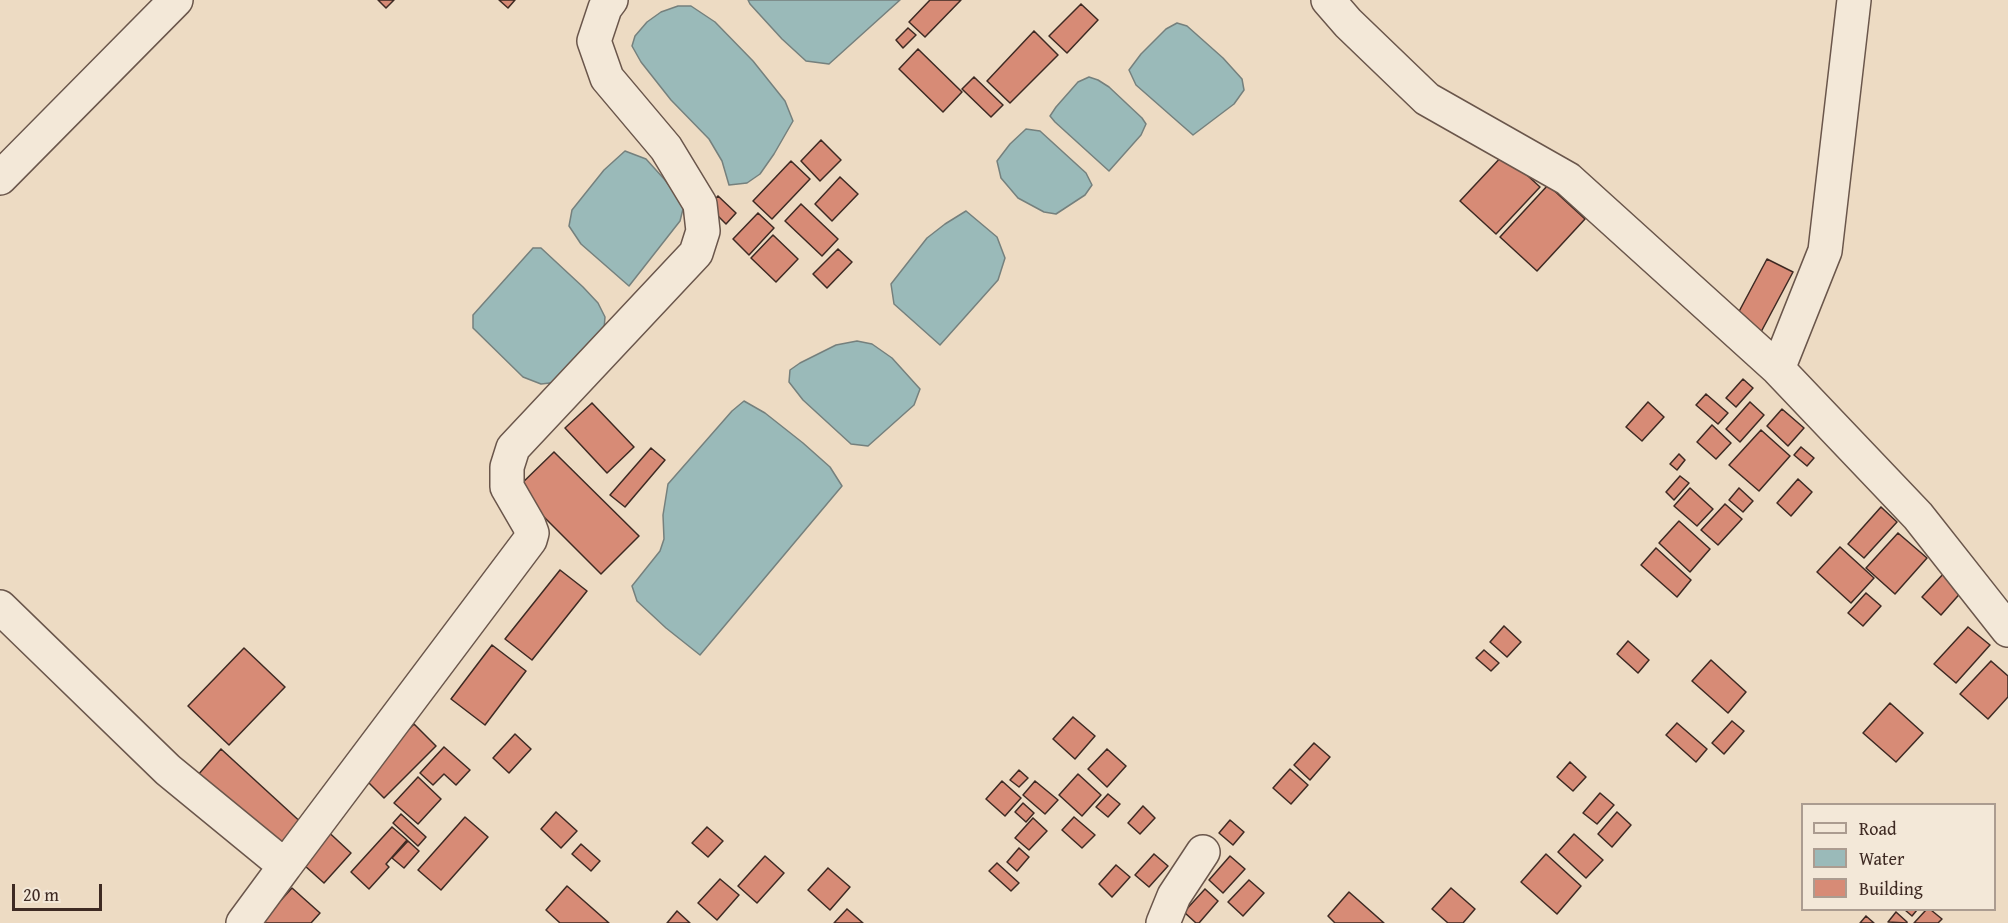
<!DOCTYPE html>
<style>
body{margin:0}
#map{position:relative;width:2008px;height:923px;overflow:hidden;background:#eddbc3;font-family:"Gentium Book Plus",serif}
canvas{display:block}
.legend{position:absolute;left:1801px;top:803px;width:195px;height:108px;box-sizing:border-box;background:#f3e8d8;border:2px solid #ab9c90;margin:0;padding:8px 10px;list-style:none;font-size:18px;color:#3e2a23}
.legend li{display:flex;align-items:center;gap:12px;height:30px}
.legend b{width:30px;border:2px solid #ab9c90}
.scale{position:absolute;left:12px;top:884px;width:90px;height:27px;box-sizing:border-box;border:3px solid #3e2a23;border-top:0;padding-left:8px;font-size:18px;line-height:21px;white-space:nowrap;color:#3e2a23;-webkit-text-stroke:4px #f3e8d8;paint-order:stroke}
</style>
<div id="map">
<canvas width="2008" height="923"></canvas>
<ul class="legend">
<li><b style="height:8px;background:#f3e8d8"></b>Road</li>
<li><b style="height:16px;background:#9abab9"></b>Water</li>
<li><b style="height:16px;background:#d78b76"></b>Building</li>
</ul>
<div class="scale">20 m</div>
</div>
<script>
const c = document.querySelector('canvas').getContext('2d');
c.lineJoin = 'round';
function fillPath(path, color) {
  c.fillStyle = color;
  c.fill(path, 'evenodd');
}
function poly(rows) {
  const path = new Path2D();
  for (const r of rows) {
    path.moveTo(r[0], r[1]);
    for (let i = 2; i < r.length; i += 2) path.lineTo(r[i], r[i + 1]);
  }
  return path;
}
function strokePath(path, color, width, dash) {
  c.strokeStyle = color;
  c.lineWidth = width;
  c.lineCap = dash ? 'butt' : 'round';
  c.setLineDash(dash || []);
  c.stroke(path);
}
const water = poly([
 [748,0,900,0,829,64,806,61,782,39,750,4,748,0],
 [678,6,691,6,715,22,753,61,785,101,793,121,774,154,760,174,747,183,729,185,722,161,709,139,671,100,641,62,632,46,635,36,647,22,661,12,678,6],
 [1177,23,1187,26,1223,58,1242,79,1244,90,1234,104,1193,135,1136,85,1129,70,1141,54,1166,29,1177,23],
 [1089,77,1098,80,1109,87,1142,118,1146,124,1141,135,1109,171,1055,122,1050,116,1056,107,1078,82,1089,77],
 [1026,129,1040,131,1086,173,1092,185,1085,195,1056,214,1044,212,1018,198,1001,178,997,161,1010,144,1026,129],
 [625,151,646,159,665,180,684,205,680,221,629,286,581,244,569,226,572,210,604,170,625,151],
 [966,211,997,237,1005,258,998,280,940,345,894,304,891,284,927,238,945,224,966,211],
 [533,248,541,248,583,287,598,303,605,317,604,329,559,382,541,384,523,377,473,328,473,315,533,248],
 [857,341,872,344,892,358,920,389,914,405,868,446,851,444,803,400,789,382,790,370,800,363,836,345,857,341],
 [744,401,765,413,803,443,830,467,842,486,700,655,666,628,637,601,632,586,660,551,664,539,663,515,668,484,732,411,744,401]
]);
const building = poly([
 [378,0,394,0,386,8,378,0],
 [499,0,515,0,508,8,499,0],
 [930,0,961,0,925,37,909,22,930,0],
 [1081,4,1098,20,1067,53,1049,36,1081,4],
 [908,28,916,35,903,48,896,40,908,28],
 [1034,31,1058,55,1010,103,987,81,1034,31],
 [918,49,962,92,943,112,899,69,918,49],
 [974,77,1003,105,991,117,962,89,974,77],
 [821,140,841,160,820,181,801,161,821,140],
 [1504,154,1540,187,1496,234,1460,201,1504,154],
 [791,161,810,179,772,219,753,201,791,161],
 [840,177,858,194,832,221,815,204,840,177],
 [1548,185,1585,219,1537,271,1500,237,1548,185],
 [718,196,736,213,726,224,708,206,718,196],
 [801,204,838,239,822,256,785,221,801,204],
 [758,213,774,228,749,255,733,239,758,213],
 [773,235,798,259,776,282,751,258,773,235],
 [838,249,852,262,827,288,813,274,838,249],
 [1767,259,1793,272,1761,332,1735,319,1767,259],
 [1743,379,1753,388,1736,407,1726,398,1743,379],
 [1706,394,1728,413,1718,424,1696,405,1706,394],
 [1648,402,1664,417,1642,441,1626,427,1648,402],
 [1750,402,1764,415,1740,442,1726,429,1750,402],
 [592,403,634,447,607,473,565,428,592,403],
 [1782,409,1804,428,1788,446,1767,426,1782,409],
 [1712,425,1731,443,1716,459,1697,442,1712,425],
 [1761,430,1790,456,1759,491,1729,465,1761,430],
 [1801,447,1814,458,1807,466,1794,455,1801,447],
 [651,448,665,460,625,507,610,495,651,448],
 [554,452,639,536,601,574,516,489,554,452],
 [1679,454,1685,460,1677,470,1670,464,1679,454],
 [1680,476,1689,483,1674,500,1666,492,1680,476],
 [1798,479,1812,492,1791,516,1777,503,1798,479],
 [1690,488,1713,509,1697,526,1674,506,1690,488],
 [1739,488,1753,501,1743,512,1729,500,1739,488],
 [1725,504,1742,519,1718,545,1701,530,1725,504],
 [1881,507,1897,522,1864,558,1848,544,1881,507],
 [1679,521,1710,549,1690,572,1659,543,1679,521],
 [1898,533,1927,558,1895,594,1866,568,1898,533],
 [1840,547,1874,578,1851,603,1817,572,1840,547],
 [1656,548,1691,580,1677,597,1641,565,1656,548],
 [560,570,587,591,532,660,505,639,560,570],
 [1945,572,1964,589,1941,615,1922,597,1945,572],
 [1866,593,1881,606,1863,626,1848,613,1866,593],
 [1504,626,1521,642,1507,657,1490,642,1504,626],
 [1968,627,1990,645,1956,683,1934,664,1968,627],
 [1628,641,1649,660,1638,673,1617,654,1628,641],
 [492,645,526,671,485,725,451,699,492,645],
 [244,648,285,687,229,745,188,706,244,648],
 [1484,650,1499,663,1491,671,1476,658,1484,650],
 [1711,660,1746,692,1728,713,1692,681,1711,660],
 [1991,661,2008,676,2008,697,1988,719,1960,694,1991,661],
 [1890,703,1923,733,1896,762,1863,733,1890,703],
 [1073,717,1095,736,1075,759,1053,739,1073,717],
 [1732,721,1744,731,1724,754,1712,743,1732,721],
 [1677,723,1707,749,1696,762,1666,735,1677,723],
 [414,724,436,746,384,798,362,776,414,724],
 [515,734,531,749,509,773,493,758,515,734],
 [1314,743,1330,757,1310,780,1294,765,1314,743],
 [444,747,470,770,456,785,444,774,433,785,420,773,444,747],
 [221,749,305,826,281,852,197,776,221,749],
 [1107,749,1126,766,1107,787,1088,769,1107,749],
 [1570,762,1586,777,1573,791,1557,777,1570,762],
 [1290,769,1308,785,1291,804,1273,788,1290,769],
 [1019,770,1028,778,1019,787,1010,780,1019,770],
 [1078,774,1101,795,1082,816,1059,795,1078,774],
 [418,777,441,799,418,824,394,803,418,777],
 [1002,781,1021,798,1005,816,986,799,1002,781],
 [1035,781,1058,800,1045,814,1023,795,1035,781],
 [1600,793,1614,805,1597,824,1583,813,1600,793],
 [1108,794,1120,804,1108,817,1096,807,1108,794],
 [1023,803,1034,813,1026,822,1015,812,1023,803],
 [1143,806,1155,818,1140,834,1128,823,1143,806],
 [556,812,577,831,561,848,541,829,556,812],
 [1617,812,1631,825,1612,847,1598,834,1617,812],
 [401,814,426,837,418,846,393,823,401,814],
 [465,817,488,837,441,890,418,870,465,817],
 [1074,817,1095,835,1082,848,1062,830,1074,817],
 [1033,818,1047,831,1029,850,1015,838,1033,818],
 [1230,820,1244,832,1233,845,1219,833,1230,820],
 [322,826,351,853,324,883,295,857,322,826],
 [392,827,407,840,386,864,389,867,369,889,351,872,392,827],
 [707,827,723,841,708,857,692,843,707,827],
 [1574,834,1603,860,1586,878,1558,852,1574,834],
 [408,841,419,851,404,868,392,858,408,841],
 [581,844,600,861,591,871,572,854,581,844],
 [1019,848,1029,857,1017,871,1007,862,1019,848],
 [1154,854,1168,866,1149,887,1135,875,1154,854],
 [1546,854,1581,886,1557,914,1521,882,1546,854],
 [765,856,784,873,757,903,738,886,765,856],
 [1230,856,1245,869,1223,893,1209,880,1230,856],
 [997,863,1019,883,1011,891,989,871,997,863],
 [1116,865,1130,877,1112,897,1099,884,1116,865],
 [828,868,850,887,830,910,808,890,828,868],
 [720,879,739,895,717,920,698,903,720,879],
 [1249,880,1264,893,1243,916,1228,902,1249,880],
 [567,886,609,923,560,923,546,910,567,886],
 [292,888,320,913,311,923,260,923,292,888],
 [1451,888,1475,909,1463,923,1448,923,1432,909,1451,888],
 [1205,889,1218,901,1199,923,1196,923,1184,912,1205,889],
 [1349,892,1384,923,1335,923,1328,916,1349,892],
 [847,909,863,923,834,923,847,909],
 [1905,910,1917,910,1912,916,1905,910],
 [1926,910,1931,910,1942,919,1938,923,1914,923,1926,910],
 [677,911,690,923,667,923,677,911],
 [1896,912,1907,922,1907,923,1888,922,1896,912],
 [1866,916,1874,923,1860,923,1866,916]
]);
const minor = poly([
 [1328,0,1348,23,1427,99,1568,179,1778,369,1918,516,2008,630],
 [0,178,176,0],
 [1778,369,1825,251,1854,0],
 [0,607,168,770,285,866,530,540,532,533,529,525,507,487,507,467,513,448,696,253,703,231,700,204,666,148,607,78,594,41,605,8,611,0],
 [243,923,285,866],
 [1163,923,1174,896,1203,852]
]);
fillPath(water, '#9abab9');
strokePath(water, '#75807d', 1.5);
fillPath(building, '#d78b76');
strokePath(building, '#3e2a23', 1.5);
strokePath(minor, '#6a564b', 36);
strokePath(minor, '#f3e8d8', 33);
</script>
